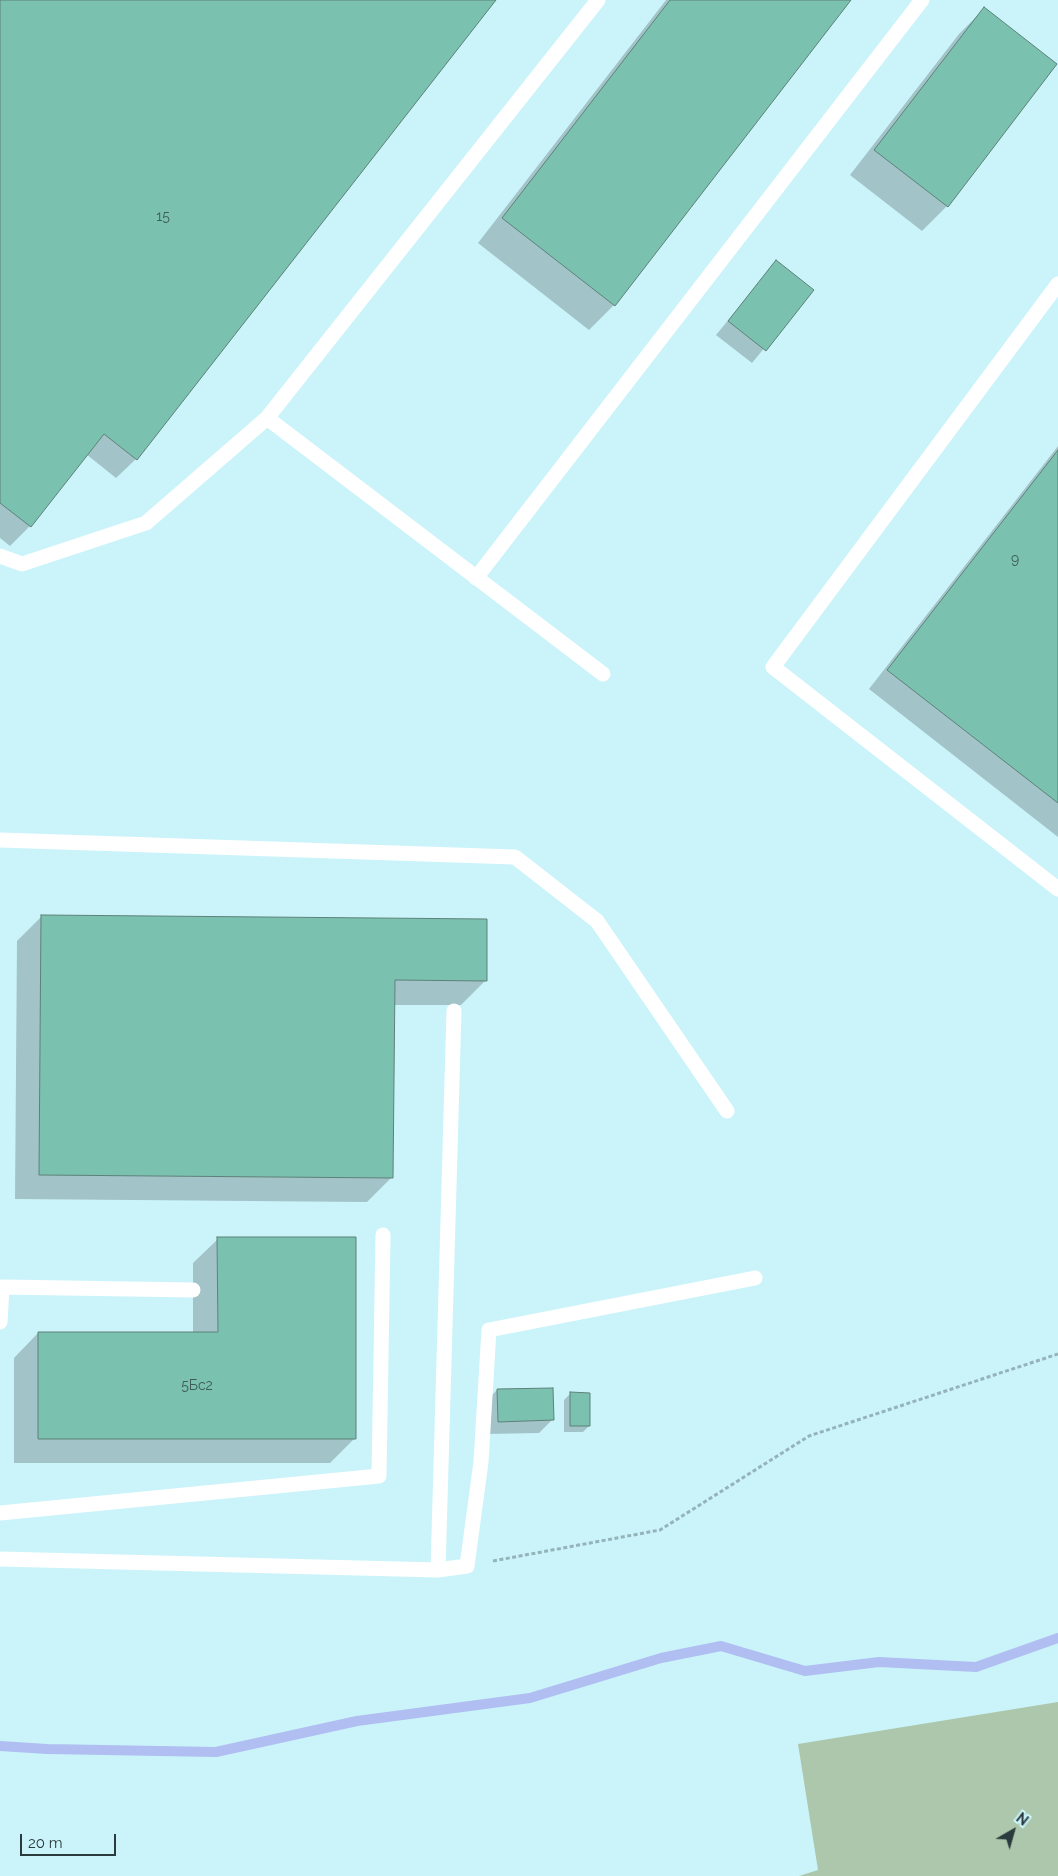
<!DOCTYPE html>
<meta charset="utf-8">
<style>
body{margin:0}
#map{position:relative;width:1058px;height:1876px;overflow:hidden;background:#cbf4fa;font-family:Raleway,sans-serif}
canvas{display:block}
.north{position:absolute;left:988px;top:1806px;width:50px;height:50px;-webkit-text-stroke:4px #cbf4fa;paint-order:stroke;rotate:38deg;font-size:14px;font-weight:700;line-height:20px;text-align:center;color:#2a3a3d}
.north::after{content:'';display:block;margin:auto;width:18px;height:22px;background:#2a3a3d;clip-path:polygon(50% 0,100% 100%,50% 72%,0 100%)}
.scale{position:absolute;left:20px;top:1834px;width:96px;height:22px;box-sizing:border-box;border:2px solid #2a3a3d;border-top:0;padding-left:6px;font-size:15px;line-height:18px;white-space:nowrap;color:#2a3a3d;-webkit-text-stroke:4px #cbf4fa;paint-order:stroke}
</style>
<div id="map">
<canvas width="1058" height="1876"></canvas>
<div class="north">N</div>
<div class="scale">20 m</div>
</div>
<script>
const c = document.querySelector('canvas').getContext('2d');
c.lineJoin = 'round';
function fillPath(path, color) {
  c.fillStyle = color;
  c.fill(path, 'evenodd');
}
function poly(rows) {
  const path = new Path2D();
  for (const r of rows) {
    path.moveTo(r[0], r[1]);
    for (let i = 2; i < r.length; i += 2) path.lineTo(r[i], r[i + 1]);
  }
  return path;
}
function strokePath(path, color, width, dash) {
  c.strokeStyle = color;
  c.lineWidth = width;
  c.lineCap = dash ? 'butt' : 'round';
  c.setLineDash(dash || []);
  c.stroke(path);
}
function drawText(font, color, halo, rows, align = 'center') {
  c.font = font + ' Raleway,sans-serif';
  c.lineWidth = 5;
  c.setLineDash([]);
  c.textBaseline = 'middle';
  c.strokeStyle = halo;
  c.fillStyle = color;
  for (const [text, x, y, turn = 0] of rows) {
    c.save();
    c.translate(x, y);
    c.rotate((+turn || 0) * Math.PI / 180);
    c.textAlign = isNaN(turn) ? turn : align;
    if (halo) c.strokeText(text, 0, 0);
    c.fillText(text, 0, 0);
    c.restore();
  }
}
const green = poly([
 [1058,1702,1058,1876,799,1876,818,1870,798,1744]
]);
const shadow = poly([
 [0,0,494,0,136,459,116,478,86,454,30,526,10,546,0,538],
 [666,0,849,0,614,305,589,330,478,243],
 [984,9,947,206,922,231,850,175,959,34],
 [776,262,812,290,752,363,716,335],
 [1058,446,1058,837,869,689],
 [42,916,486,980,461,1005,393,1005,392,1177,367,1202,15,1199,17,941],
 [218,1239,355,1438,330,1463,14,1463,14,1358,38,1333,193,1333,193,1263],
 [497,1390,552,1420,539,1433,485,1434,484,1403],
 [570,1394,589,1426,583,1432,564,1432,564,1400]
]);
const stream = poly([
 [0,1746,47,1749,216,1752,357,1721,530,1698,661,1658,721,1646,805,1671,879,1662,976,1667,1058,1638]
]);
const building = poly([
 [0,0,496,0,137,460,104,434,31,527,0,503,0,0],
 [670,0,851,0,615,306,502,218,670,0],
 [984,7,1057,64,948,207,874,150,984,7],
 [776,260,814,290,766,351,728,321,776,260],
 [1058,450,1058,803,887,670,1058,450],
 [41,915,487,919,487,981,395,980,393,1178,39,1175,41,915],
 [217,1237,356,1237,356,1439,38,1439,38,1332,218,1332,217,1237],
 [553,1388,554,1420,498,1422,497,1389,553,1388],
 [570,1392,590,1393,590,1426,570,1426,570,1392]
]);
const path = poly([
 [493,1561,660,1530,809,1436,1058,1354]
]);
const service = poly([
 [1058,284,773,667,1058,889],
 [267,418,603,674],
 [0,556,22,564,146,523,267,418,598,0],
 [476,578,922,0],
 [0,840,515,857,597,921,727,1111],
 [0,1322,2,1287,193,1290],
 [0,1513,379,1476,383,1235],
 [0,1559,438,1570,467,1566,481,1462,489,1330,755,1278],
 [438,1570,454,1011]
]);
const numberNames = [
 ["15",163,217],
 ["9",1015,560],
 ["5Бс2",197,1386]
];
fillPath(green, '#acc7ab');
fillPath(shadow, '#0003');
strokePath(stream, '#b0bef1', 10);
fillPath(building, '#7bc1b0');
strokePath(building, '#5d8178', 1);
strokePath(path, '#94b4b9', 3, [4, 2.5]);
strokePath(service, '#fff', 15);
drawText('14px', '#3e5c5a', null, numberNames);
</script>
